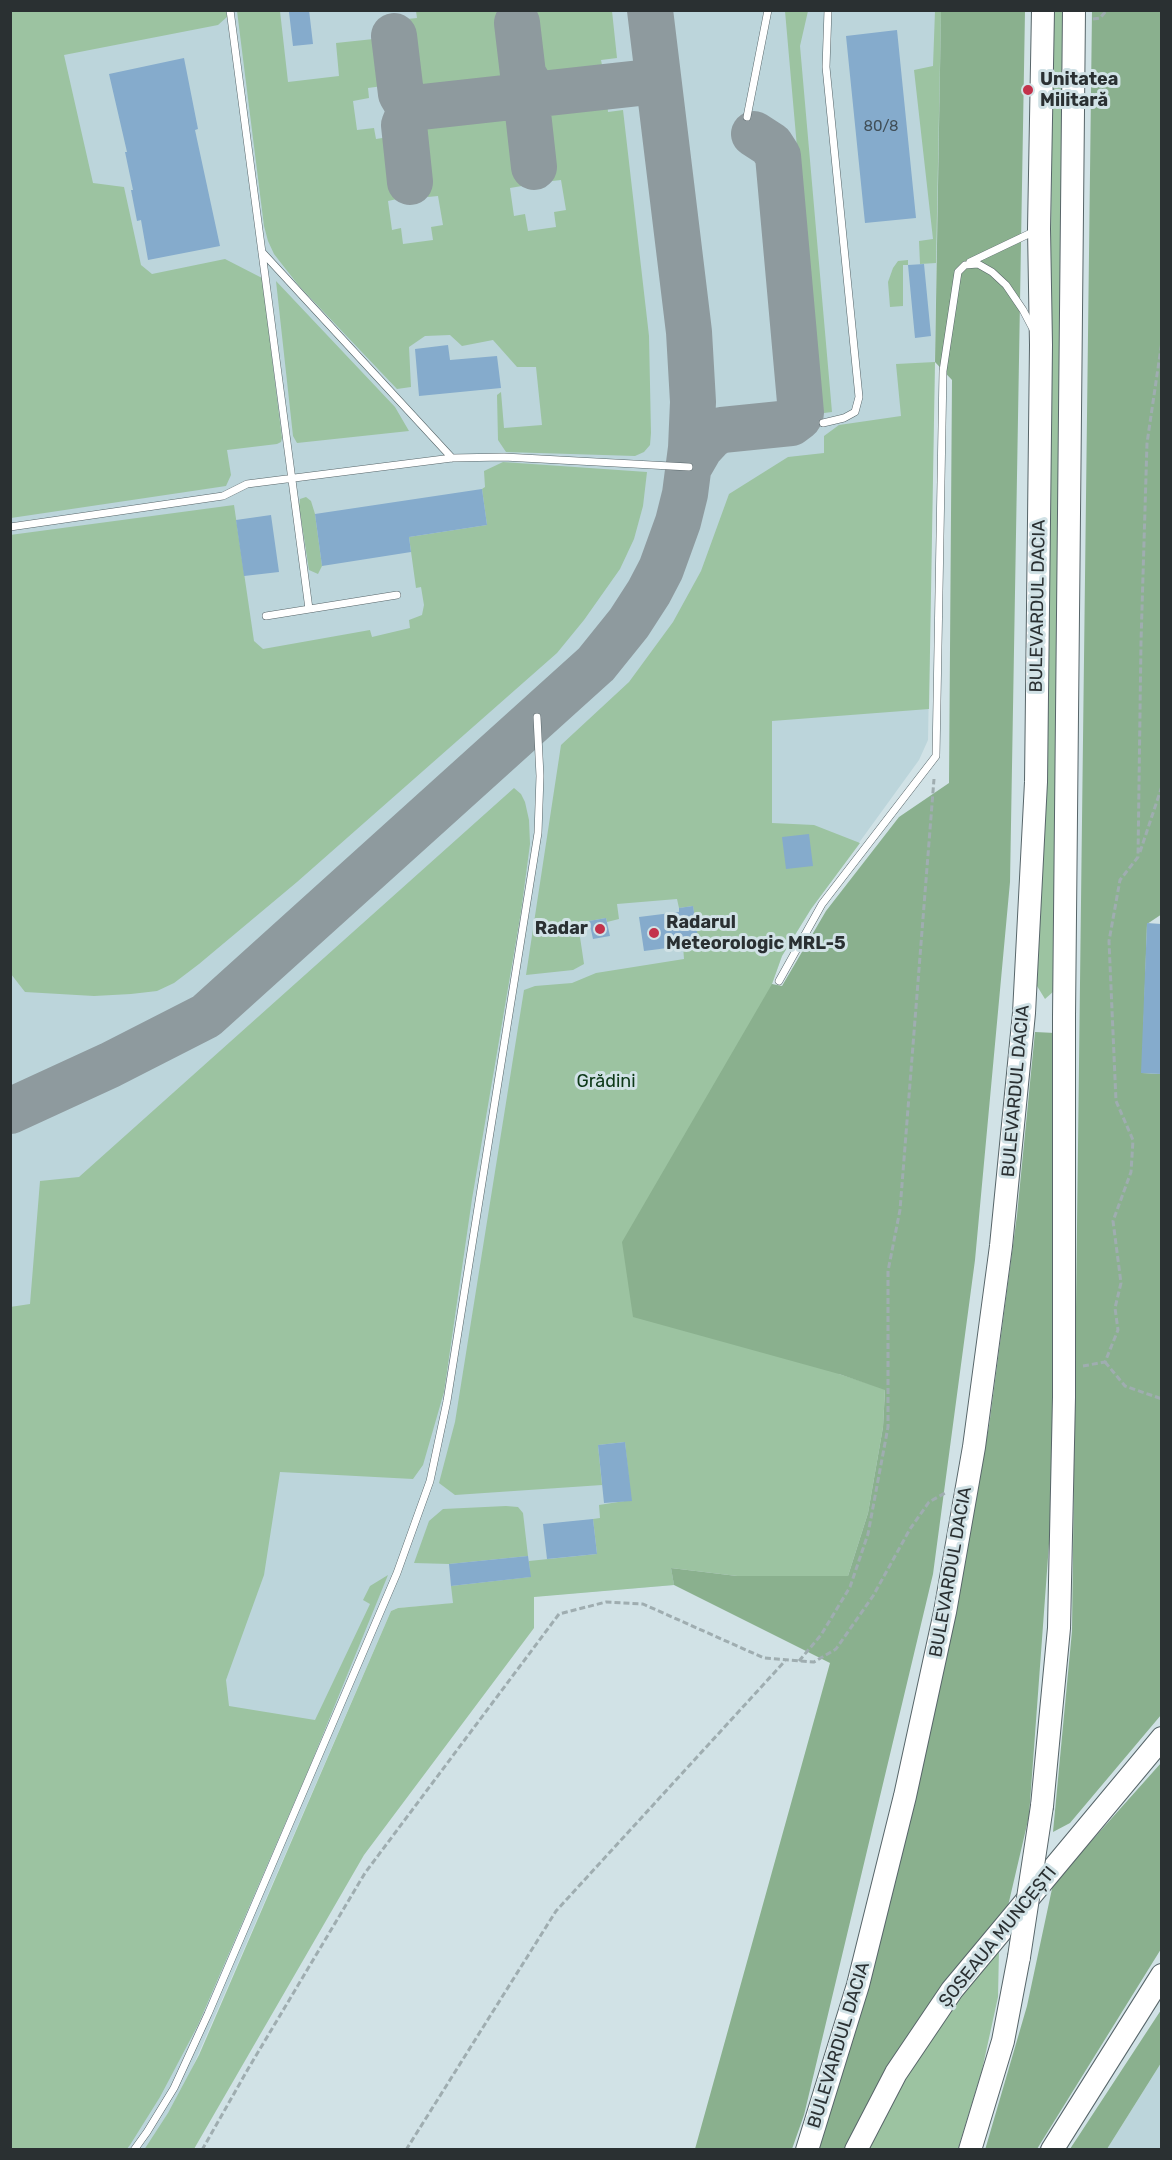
<!DOCTYPE html>
<meta charset="utf-8">
<style>
body{margin:0}
#map{position:relative;width:1172px;height:2160px;overflow:hidden;background:#d1e2e6;font-family:Rubik,sans-serif}
canvas{display:block}
.frame{position:absolute;inset:0;border:12px solid #2a3032;pointer-events:none}
</style>
<div id="map">
<canvas width="1172" height="2160"></canvas>
<div class="frame"></div>
</div>
<script>
const c = document.querySelector('canvas').getContext('2d');
c.lineJoin = 'round';
function fillPath(path, color) {
  c.fillStyle = color;
  c.fill(path, 'evenodd');
}
function poly(rows) {
  const path = new Path2D();
  for (const r of rows) {
    path.moveTo(r[0], r[1]);
    for (let i = 2; i < r.length; i += 2) path.lineTo(r[i], r[i + 1]);
  }
  return path;
}
function strokePath(path, color, width, dash) {
  c.strokeStyle = color;
  c.lineWidth = width;
  c.lineCap = dash ? 'butt' : 'round';
  c.setLineDash(dash || []);
  c.stroke(path);
}
function drawText(font, color, halo, rows, align = 'center') {
  c.font = font + ' Rubik,sans-serif';
  c.lineWidth = 6;
  c.setLineDash([]);
  c.textBaseline = 'middle';
  c.strokeStyle = halo;
  c.fillStyle = color;
  for (const [text, x, y, turn = 0] of rows) {
    c.save();
    c.translate(x, y);
    c.rotate((+turn || 0) * Math.PI / 180);
    c.textAlign = isNaN(turn) ? turn : align;
    if (halo) c.strokeText(text, 0, 0);
    c.fillText(text, 0, 0);
    c.restore();
  }
}
const built = poly([
 [11,11,941,11,928,740,919,760,811,909,782,956,772,984,622,1242,674,1585,398,1608,391,1611,157,2149,11,2150],
 [1161,2063,1161,2149,1107,2149]
]);
const green = poly([
 [11,10,226,11,227,17,218,25,64,55,93,183,124,187,141,265,152,274,225,259,262,278,282,438,281,442,277,444,227,450,231,475,226,486,11,518],
 [1066,10,1054,991,1045,999,1037,986,1046,797,1053,11],
 [237,11,280,11,288,82,339,76,336,43,383,38,390,85,368,88,369,98,353,101,357,130,374,128,376,139,395,136,402,183,395,184,397,199,388,201,392,230,401,228,403,244,433,240,431,227,443,225,438,196,428,197,426,180,421,180,414,133,419,132,418,123,435,120,435,116,497,107,498,113,513,111,515,122,520,121,526,168,519,170,522,186,510,188,514,216,525,214,528,231,556,227,554,212,566,210,561,180,552,181,550,167,545,167,538,119,544,118,543,108,557,105,557,102,590,97,591,103,607,101,608,112,623,110,649,336,651,433,650,445,644,452,635,456,506,452,498,440,497,395,501,392,504,428,542,425,536,367,517,367,493,340,462,346,450,335,425,336,409,347,411,387,397,389,299,286,274,254,268,241,264,226],
 [416,11,501,11,503,24,507,24,514,71,508,72,509,82,495,84,495,88,432,97,431,90,416,92,414,83,410,83,403,35,409,34,407,19,417,18],
 [531,11,612,11,617,58,601,60,603,70,588,73,588,77,555,82,554,76,540,78,538,68,533,68,526,21,533,20],
 [785,11,808,11,800,46,832,412,824,413,820,409],
 [935,11,941,11,936,263,920,264,919,241,933,239,914,70,933,66],
 [908,260,908,265,903,265,903,306,890,307,888,282,893,268,898,261],
 [276,281,395,407,409,431,297,443,293,436],
 [935,362,929,709,772,721,772,823,814,825,860,843,811,909,782,956,772,984,839,1374,885,1389,883,1427,868,1513,848,1576,737,1576,671,1568,674,1585,534,1597,534,1628,364,1855,194,2149,144,2150,168,2113,199,2055,391,1611,398,1608,453,1603,451,1586,530,1577,529,1561,597,1554,593,1519,600,1518,599,1505,631,1500,625,1442,598,1445,602,1485,455,1495,439,1483,455,1422,524,990,535,986,572,983,596,973,684,959,683,946,698,943,693,906,679,908,677,899,617,904,619,919,607,922,606,918,589,921,580,937,584,964,573,970,526,975,561,745,629,682,673,622,701,571,729,494,788,457,824,453,824,436,839,425,901,416,896,364],
 [503,462,647,472,643,506,634,539,620,569,584,620,557,653,297,882,199,964,174,983,157,991,131,994,94,996,25,992,11,974,10,535,234,505,254,641,263,649,370,630,372,637,410,628,409,620,422,615,424,605,421,587,416,588,409,537,487,525,482,489,485,487,484,471],
 [306,497,311,501,315,514,322,566,318,574,309,570,299,506,300,499],
 [514,788,521,794,525,802,529,820,530,844,521,912,472,1199,444,1392,423,1465,413,1479,280,1472,264,1575,226,1680,229,1706,315,1720,370,1604,363,1600,370,1586,388,1575,310,1766,198,2025,160,2097,130,2145,126,2150,11,2149,10,1307,30,1304,40,1181,79,1177],
 [506,1506,518,1507,523,1513,528,1556,449,1564,414,1563,429,1521,443,1509],
 [999,1950,998,1997,982,2070,958,2149,867,2150,901,2081,970,1982]
]);
const forest = poly([
 [941,11,1025,11,1010,882,975,1260,933,1574,804,2115,792,2149,695,2149,830,1663,674,1585,671,1568,737,1576,848,1576,868,1513,883,1427,885,1390,839,1374,633,1317,622,1242,772,984,782,986,826,911,899,817,949,783,952,380,935,362],
 [1092,11,1161,11,1162,914,1147,924,1142,1073,1162,1074,1161,1715,1070,1823,1053,1832,1072,1631],
 [1035,1032,1055,1033,1052,1503,1029,1816,1008,1906,847,2149,818,2150,933,1714,989,1426,1017,1215],
 [1161,1763,1161,1949,1037,2149,985,2150,1027,2006,1053,1884],
 [1161,2010,1161,2063,1107,2149,1070,2149]
]);
const taxiway = poly([
 [517,23,523,74,532,89,542,94],
 [394,36,401,94,407,104,413,108,658,81],
 [534,167,528,113,530,103,539,94],
 [410,182,404,125,408,115,416,108],
 [689,467,700,448,712,435,722,430,791,423,799,417,801,413,778,156,771,145,754,134],
 [10,1111,110,1065,206,1016,596,664,629,623,649,592,661,569,678,522,685,494,691,448,693,402,689,332,650,10]
]);
const building = poly([
 [309,10,313,44,293,46,289,12],
 [897,30,916,218,865,223,846,36],
 [184,58,198,129,195,130,220,246,148,260,141,220,137,221,131,190,133,190,125,152,127,152,109,74],
 [924,264,931,336,915,338,908,265],
 [448,345,450,360,497,356,501,388,419,396,415,349],
 [482,489,487,525,409,537,411,552,322,566,315,514],
 [271,515,279,572,244,576,236,520],
 [809,834,813,866,786,869,782,837],
 [693,906,699,944,644,951,639,917,679,912,679,908],
 [606,918,610,936,593,939,589,921],
 [1147,923,1161,924,1161,1074,1141,1073],
 [625,1442,632,1501,604,1503,598,1445],
 [593,1519,597,1554,547,1559,543,1524],
 [528,1556,531,1577,451,1586,449,1564]
]);
const path = poly([
 [1093,19,1100,18,1107,10],
 [1140,852,1162,786],
 [1105,1362,1125,1386,1162,1399],
 [1083,1366,1105,1362,1118,1330,1115,1308,1121,1283,1113,1221,1131,1172,1133,1140,1116,1101,1109,941,1120,880,1138,857,1141,642,1147,443,1162,341],
 [799,1661,821,1635,850,1587,868,1534,888,1427,888,1271,900,1210,934,779],
 [202,2150,248,2069,365,1873,559,1614,606,1602,643,1604,764,1658,814,1662,836,1649,873,1596,910,1529,929,1502,945,1493],
 [406,2150,556,1911,785,1661]
]);
const lane = poly([
 [230,10,309,609],
 [747,117,768,10],
 [262,252,452,458],
 [970,262,1035,231],
 [823,423,844,418,855,412,859,397,826,67,828,10],
 [10,527,223,496,247,484,452,458,504,457,689,467],
 [266,616,397,595],
 [779,981,822,904,936,756,943,371,958,272,965,265,978,264,992,272,1006,285,1023,310,1033,329],
 [134,2150,147,2132,174,2088,208,2014,397,1573,430,1481,447,1401,538,833,540,776,537,717]
]);
const primary = poly([
 [1042,1806,1059,1628,1064,1397,1064,1016,1074,10],
 [807,2150,858,1985,905,1796,945,1612,974,1447,1001,1246,1024,1013,1036,782,1041,345,1039,229,1043,10],
 [856,2150,896,2073,952,1990,1162,1738],
 [970,2150,1003,2041,1019,1957],
 [1052,2150,1162,1975]
]);
const primaryBridge = poly([
 [1019,1957,1042,1806]
]);
const markers = [
 [1028,90,6,"#c3324b"],
 [600,929,6,"#c3324b"],
 [654,933,6,"#c3324b"]
];
const numberNames = [
 ["80/8",881,127]
];
const poiNames = [
 ["Unitatea",1040,80],
 ["Militară",1040,101],
 ["Radarul",666,923],
 ["Meteorologic MRL-5",666,944],
 ["Radar",588,929,"right"]
];
const streetNames = [
 ["BULEVARDUL DACIA",1038,606,-89],
 ["BULEVARDUL DACIA",1016,1091,-85],
 ["BULEVARDUL DACIA",951,1572,-80],
 ["ȘOSEAUA MUNCEȘTI",998,1937,-51],
 ["BULEVARDUL DACIA",839,2045,-73]
];
const parkNames = [
 ["Grădini",606,1082]
];
fillPath(built, '#bcd5db');
fillPath(green, '#9cc3a1');
fillPath(forest, '#8ab08e');
strokePath(taxiway, '#8e9a9e', 46);
fillPath(building, '#85abcc');
strokePath(lane, '#576569', 8);
strokePath(primary, '#576569', 24);
strokePath(path, '#9fadb0', 3, [6, 3]);
strokePath(lane, '#fff', 7);
strokePath(primary, '#fff', 22);
strokePath(primaryBridge, '#576569', 24, []);
strokePath(primaryBridge, '#fff', 22);
for (const [x, y, r, color] of markers) {
  const dot = new Path2D();
  dot.arc(x, y, r, 0, 2 * Math.PI);
  c.fillStyle = color;
  c.fill(dot);
  strokePath(dot, '#d1e2e6', 2);
}
drawText('15px', '#414f58', null, numberNames);
drawText('bold 18px', '#2a3032', '#d1e2e6', poiNames, 'left');
drawText('18px', '#2a3032', '#d1e2e6', streetNames);
drawText('18px', '#0d3918', '#d1e2e6', parkNames);
</script>
